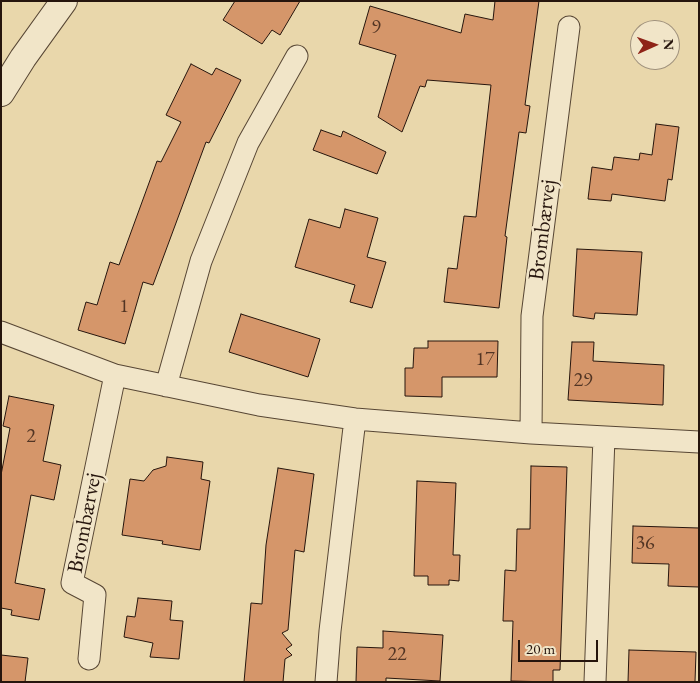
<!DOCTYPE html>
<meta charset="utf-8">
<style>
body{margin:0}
#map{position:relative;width:700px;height:683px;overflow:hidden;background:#e9d7ab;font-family:"EB Garamond",serif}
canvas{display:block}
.frame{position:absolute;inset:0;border:2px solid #26150d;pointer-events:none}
.north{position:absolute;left:630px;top:20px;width:50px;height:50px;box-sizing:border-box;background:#f1e5c8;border:1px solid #a0927d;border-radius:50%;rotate:88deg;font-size:14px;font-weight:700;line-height:20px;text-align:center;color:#26150d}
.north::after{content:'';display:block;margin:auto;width:18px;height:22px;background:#8f2418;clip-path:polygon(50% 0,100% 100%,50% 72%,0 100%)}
.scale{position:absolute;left:518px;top:640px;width:80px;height:22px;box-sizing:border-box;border:2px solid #26150d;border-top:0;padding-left:6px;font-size:15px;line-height:18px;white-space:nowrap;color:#26150d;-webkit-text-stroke:4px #f1e5c8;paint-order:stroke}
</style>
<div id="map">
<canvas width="700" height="683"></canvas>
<div class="frame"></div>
<div class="north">N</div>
<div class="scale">20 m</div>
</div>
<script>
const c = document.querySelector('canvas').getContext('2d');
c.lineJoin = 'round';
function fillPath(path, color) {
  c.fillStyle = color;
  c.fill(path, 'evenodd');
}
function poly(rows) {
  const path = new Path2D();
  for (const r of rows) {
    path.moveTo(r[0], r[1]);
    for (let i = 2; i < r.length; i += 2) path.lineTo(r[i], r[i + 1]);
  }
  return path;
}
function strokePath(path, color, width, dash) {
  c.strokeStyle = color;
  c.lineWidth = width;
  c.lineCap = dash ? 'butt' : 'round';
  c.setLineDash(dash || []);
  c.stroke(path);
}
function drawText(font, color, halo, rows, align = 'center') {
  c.font = font + ' "EB Garamond",serif';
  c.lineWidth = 5;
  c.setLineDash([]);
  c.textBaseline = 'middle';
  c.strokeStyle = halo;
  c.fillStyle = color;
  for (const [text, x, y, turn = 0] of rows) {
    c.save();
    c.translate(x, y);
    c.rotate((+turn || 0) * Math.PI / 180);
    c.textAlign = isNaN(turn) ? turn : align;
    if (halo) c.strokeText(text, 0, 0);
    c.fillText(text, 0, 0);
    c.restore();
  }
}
const building = poly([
 [235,1,300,1,280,35,272,30,262,44,223,20,235,1],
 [495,1,539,1,525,105,530,106,526,133,519,132,505,236,507,237,499,308,444,302,448,268,457,269,464,216,476,217,491,85,427,80,425,87,420,86,402,132,378,117,396,55,359,44,370,6,461,33,465,14,493,20,495,1],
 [191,64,212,75,216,68,241,80,209,143,206,142,153,285,143,282,125,344,78,330,86,302,97,305,110,262,119,265,157,161,161,162,181,122,166,115,191,64],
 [656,124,679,127,672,180,668,179,665,201,612,194,611,201,588,199,592,167,612,170,614,157,639,160,640,153,652,155,656,124],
 [321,130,341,137,343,131,386,152,377,174,313,150,321,130],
 [345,209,378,218,367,257,386,262,372,308,350,302,355,285,295,267,309,219,340,228,345,209],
 [577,249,642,252,637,315,595,313,594,319,573,316,577,249],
 [241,314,320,339,308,377,229,352,241,314],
 [428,341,498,341,497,377,442,377,442,397,405,396,405,368,413,368,414,348,428,348,428,341],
 [572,342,594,342,593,361,664,365,663,405,568,400,572,342],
 [9,396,54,405,43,461,61,465,54,500,31,495,15,583,45,589,39,620,11,615,12,610,1,608,1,475,10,428,3,426,9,396],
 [167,457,203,462,201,479,210,481,200,550,162,544,163,541,122,535,130,479,144,481,153,470,166,466,167,457],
 [531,466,567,467,560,670,553,670,553,682,511,681,513,621,503,621,505,570,516,571,517,529,530,529,531,466],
 [278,468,314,474,304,552,295,550,288,630,282,633,292,645,286,649,292,655,285,659,283,682,244,682,251,603,262,604,266,545,278,468],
 [417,481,456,483,453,555,460,555,459,581,449,580,449,585,428,585,428,576,414,576,417,481],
 [633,526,699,528,699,587,668,586,669,564,632,563,633,526],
 [138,598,172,601,170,620,183,621,179,659,150,657,153,643,124,637,127,616,135,617,138,598],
 [383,631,443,635,440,681,386,678,386,682,356,682,357,647,383,648,383,631],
 [629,650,696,652,695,682,628,682,629,650],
 [1,655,28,658,25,682,1,682,1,655]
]);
const minor = poly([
 [1,332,115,375,259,405,355,419,531,433,699,442],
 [166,386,201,261,248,143,297,56],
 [531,433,532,316,569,27],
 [89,659,95,595,72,583,115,375],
 [326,682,330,631,355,419],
 [595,682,604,437]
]);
const tertiary = poly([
 [1,93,23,58,64,1]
]);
const numberNames = [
 ["9",376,28],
 ["1",124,307],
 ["17",485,360],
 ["29",583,381],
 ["2",31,437],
 ["36",645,544],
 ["22",397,655]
];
const streetNames = [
 ["Brombærvej",543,230,-83],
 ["Brombærvej",85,523,-79]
];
fillPath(building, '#d5966a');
strokePath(building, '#26150d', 1);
strokePath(minor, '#574634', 23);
strokePath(tertiary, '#574634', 28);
strokePath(minor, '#f1e5c8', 21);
strokePath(tertiary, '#f1e5c8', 26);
drawText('20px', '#523524', null, numberNames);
drawText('22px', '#26150d', '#f1e5c8', streetNames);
</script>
